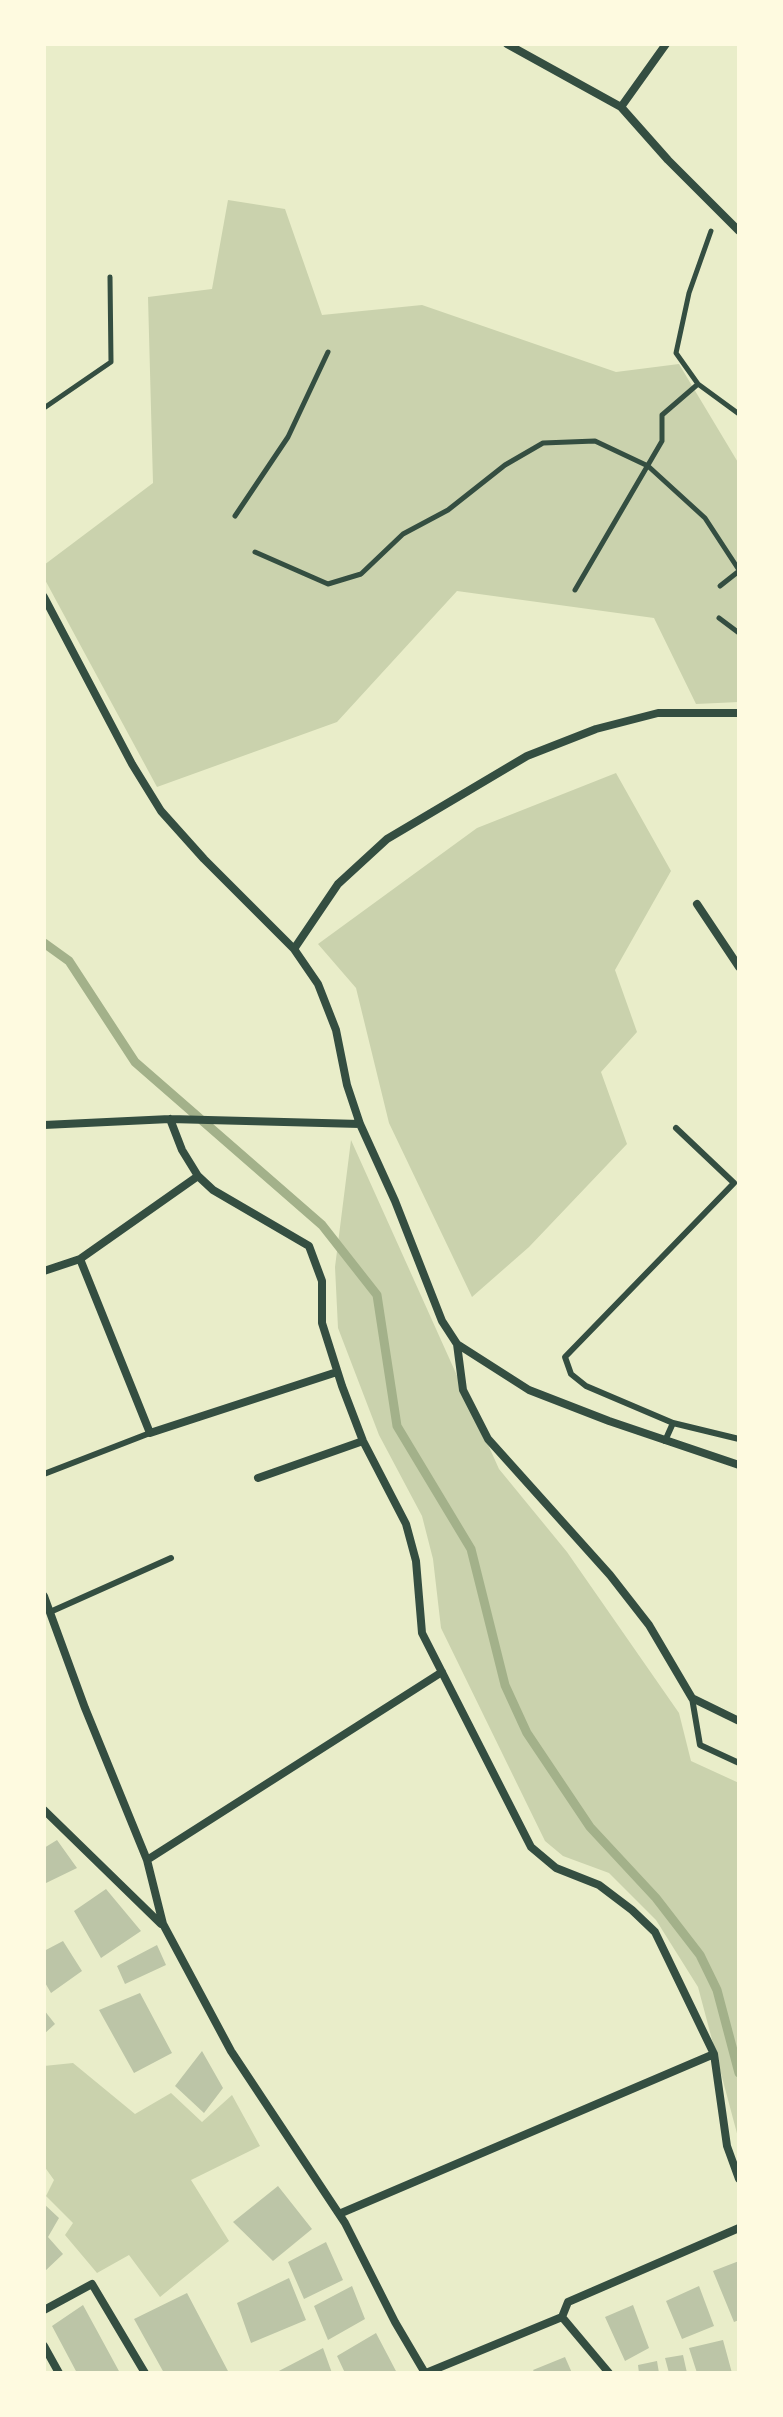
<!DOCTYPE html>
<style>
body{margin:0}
#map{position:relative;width:783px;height:2417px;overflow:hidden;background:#e9edc9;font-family:"Sofia Sans Condensed",sans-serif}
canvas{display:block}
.frame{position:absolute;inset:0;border:46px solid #fefae0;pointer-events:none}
</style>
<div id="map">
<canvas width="783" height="2417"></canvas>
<div class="frame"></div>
</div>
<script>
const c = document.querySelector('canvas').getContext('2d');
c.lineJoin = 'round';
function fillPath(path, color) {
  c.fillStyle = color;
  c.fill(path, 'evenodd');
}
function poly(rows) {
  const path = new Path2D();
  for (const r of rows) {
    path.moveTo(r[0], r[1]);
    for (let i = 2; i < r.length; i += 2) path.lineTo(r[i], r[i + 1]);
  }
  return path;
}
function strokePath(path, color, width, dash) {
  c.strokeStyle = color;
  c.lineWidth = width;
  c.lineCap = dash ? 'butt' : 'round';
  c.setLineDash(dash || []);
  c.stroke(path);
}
const green = poly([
 [228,200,285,209,322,315,422,305,616,372,679,364,739,464,739,702,696,704,654,618,457,591,337,722,157,787,44,578,44,565,153,483,148,297,212,289],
 [616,773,671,871,615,970,637,1032,601,1072,627,1144,529,1247,472,1297,389,1123,356,988,318,944,477,828],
 [351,1140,499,1469,567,1552,679,1713,691,1761,739,1783,739,2141,698,1987,656,1920,609,1873,563,1856,545,1841,441,1628,433,1559,422,1516,379,1435,338,1328,335,1267],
 [73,2063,135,2114,171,2093,202,2122,232,2095,260,2146,191,2180,229,2241,160,2297,129,2255,97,2273,65,2235,73,2223,46,2196,54,2180,44,2166,44,2066]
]);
const stream = poly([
 [44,943,69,961,135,1062,322,1225,377,1295,397,1426,471,1549,505,1685,527,1733,590,1827,656,1898,700,1955,717,1990,739,2073]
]);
const building = poly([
 [57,1840,77,1868,44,1884,44,1848],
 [106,1889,141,1931,101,1958,74,1911],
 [63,1941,82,1971,51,1993,44,1981,44,1951],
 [157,1945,166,1965,125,1984,117,1966],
 [140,1993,172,2053,134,2073,99,2010],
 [44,2010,55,2024,44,2034],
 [202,2051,223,2088,204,2113,175,2086],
 [278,2186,312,2229,273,2261,233,2222],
 [44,2204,59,2218,48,2237,63,2254,44,2272],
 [326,2242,343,2280,304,2299,288,2262],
 [739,2261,739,2320,734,2322,713,2271],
 [289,2278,306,2320,251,2343,237,2303],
 [352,2286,365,2319,328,2340,314,2306],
 [699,2286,714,2326,682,2339,666,2301],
 [187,2293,229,2373,164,2373,134,2319],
 [83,2305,120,2373,77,2373,52,2326],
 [633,2305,649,2348,625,2361,605,2317],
 [376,2333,397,2373,345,2373,337,2356],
 [723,2340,732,2373,697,2373,689,2348],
 [323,2348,332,2373,275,2373],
 [683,2355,687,2373,669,2373,665,2358],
 [565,2357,572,2373,535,2373,533,2370],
 [657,2361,659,2373,639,2373,638,2365]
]);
const path = poly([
 [711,231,689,293,676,353,698,384,739,414],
 [44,408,111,362,110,277],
 [235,516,288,437,328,352],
 [255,552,328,584,361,574,403,534,448,510,505,465,543,443,595,441,648,466,705,518,739,570],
 [720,586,739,571],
 [575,590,662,441,662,415,698,384],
 [719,618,739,633]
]);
const service = poly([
 [673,1423,739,1439],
 [665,1441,673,1423,586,1386,571,1374,565,1357,734,1183,676,1128],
 [44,1474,150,1433],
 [50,1612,171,1558],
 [692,1698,700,1745,739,1763]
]);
const minor = poly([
 [507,44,621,107,668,160,739,231],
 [621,107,666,44],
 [44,597,132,764,161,811,204,859,294,949,318,984,336,1030,347,1085,360,1124,395,1201,442,1321,457,1344,529,1390,609,1421,739,1465],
 [697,904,739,967],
 [294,949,338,884,387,839,527,756,596,729,658,713,739,713],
 [170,1119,182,1150,198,1176,213,1190,309,1246,322,1281,322,1323,342,1386,363,1441,406,1524,416,1561,422,1633,531,1847,556,1868,599,1885,632,1910,655,1932,714,2054,727,2146,739,2179],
 [44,1125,170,1119,360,1124],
 [80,1259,150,1433,337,1372],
 [44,1271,80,1259,198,1176],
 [457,1344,463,1390,488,1439,610,1575,649,1625,692,1698,739,1721],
 [258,1478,363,1441],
 [44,1596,85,1708,147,1860,163,1924,231,2051,345,2223,395,2322,425,2373],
 [44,1810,161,1924],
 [147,1860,442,1672],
 [339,2214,714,2054],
 [44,2310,92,2284,145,2373],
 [562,2317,609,2373],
 [44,2346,59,2373],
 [426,2373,562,2317,568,2302,739,2228]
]);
fillPath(green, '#cad2ad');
strokePath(stream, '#a3b18a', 9);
fillPath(building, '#bcc5a7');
strokePath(path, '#344e41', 5);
strokePath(service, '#344e41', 6);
strokePath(minor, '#344e41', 8);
</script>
